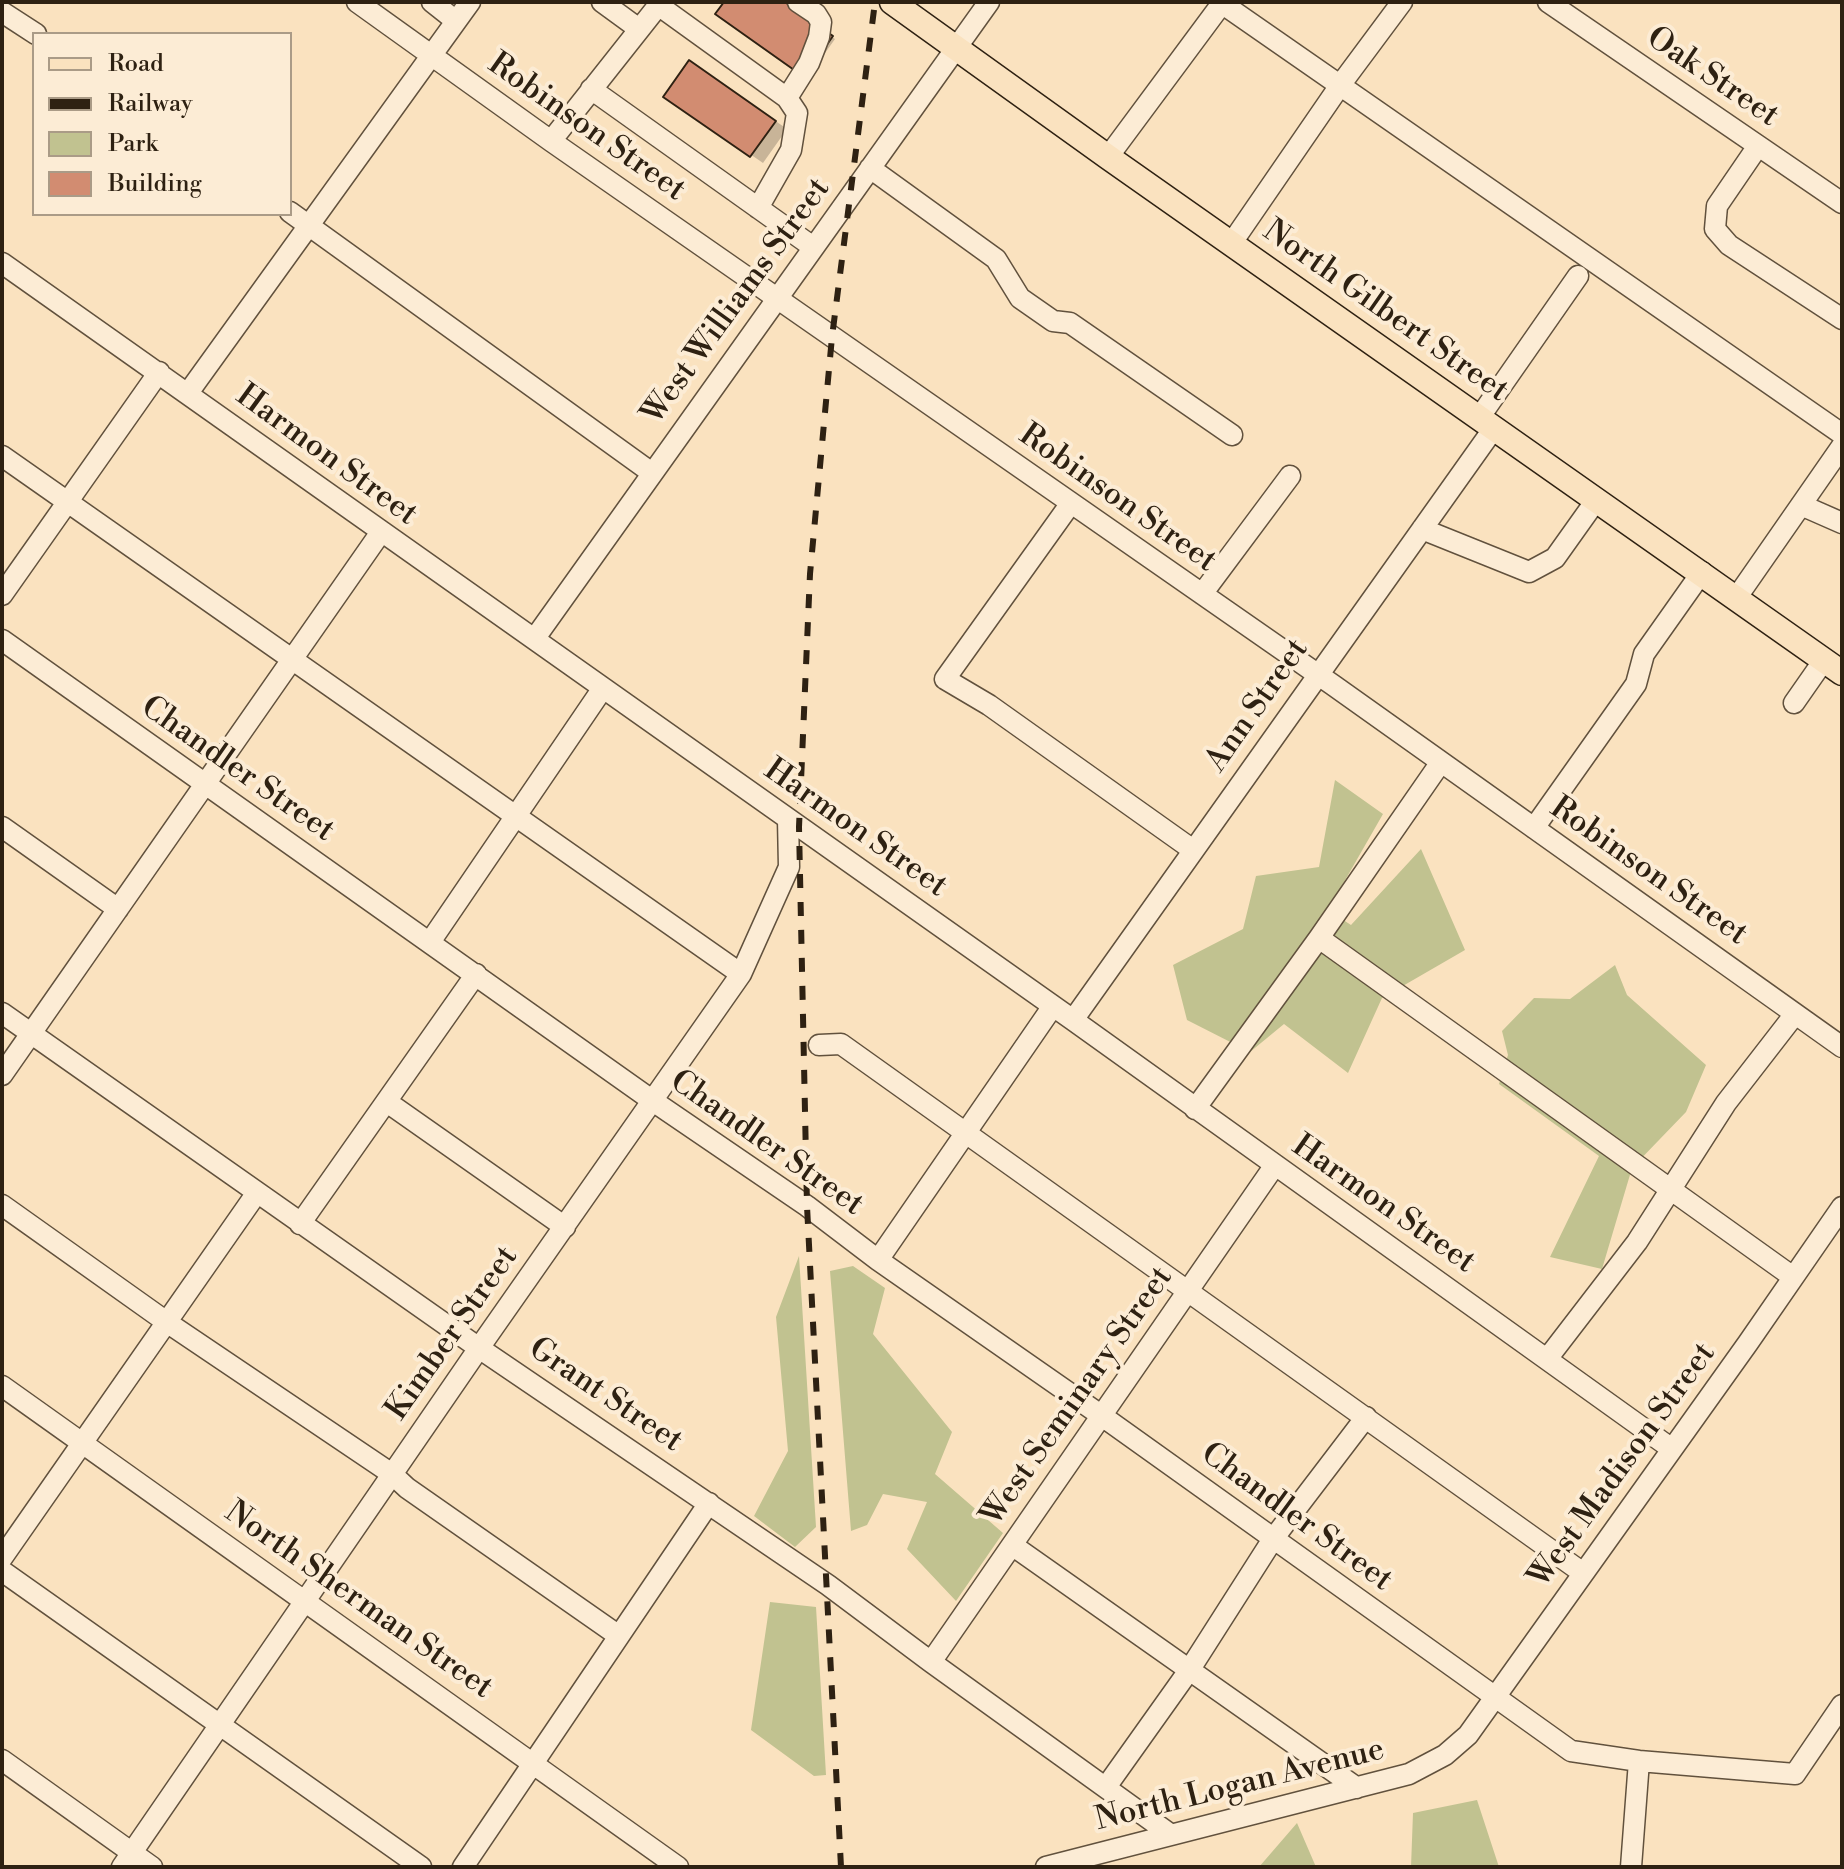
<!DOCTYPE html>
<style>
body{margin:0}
#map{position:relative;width:1844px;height:1869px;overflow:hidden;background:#fae2bf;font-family:"Libre Bodoni",serif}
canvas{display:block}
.frame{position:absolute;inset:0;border:4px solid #2e2112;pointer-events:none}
.legend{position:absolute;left:32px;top:32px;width:260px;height:184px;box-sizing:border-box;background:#fcecd5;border:2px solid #aa9b87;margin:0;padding:10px 14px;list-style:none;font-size:24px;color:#2e2112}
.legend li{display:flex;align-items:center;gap:16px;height:40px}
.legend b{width:40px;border:2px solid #aa9b87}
</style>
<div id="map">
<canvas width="1844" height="1869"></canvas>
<div class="frame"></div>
<ul class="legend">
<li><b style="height:10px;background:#fae2bf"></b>Road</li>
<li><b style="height:10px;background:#2e2112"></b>Railway</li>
<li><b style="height:22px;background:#c1c290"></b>Park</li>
<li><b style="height:22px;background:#d28c71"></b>Building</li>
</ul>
</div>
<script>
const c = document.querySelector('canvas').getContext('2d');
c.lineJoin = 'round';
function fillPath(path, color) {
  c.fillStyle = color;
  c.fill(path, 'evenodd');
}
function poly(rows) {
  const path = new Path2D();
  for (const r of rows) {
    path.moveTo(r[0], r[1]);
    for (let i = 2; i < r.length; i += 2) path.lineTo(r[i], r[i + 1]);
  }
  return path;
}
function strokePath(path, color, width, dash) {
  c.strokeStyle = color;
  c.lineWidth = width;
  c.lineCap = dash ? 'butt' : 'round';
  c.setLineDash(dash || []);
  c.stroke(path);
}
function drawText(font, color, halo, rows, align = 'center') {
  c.font = font + ' "Libre Bodoni",serif';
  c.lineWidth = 8;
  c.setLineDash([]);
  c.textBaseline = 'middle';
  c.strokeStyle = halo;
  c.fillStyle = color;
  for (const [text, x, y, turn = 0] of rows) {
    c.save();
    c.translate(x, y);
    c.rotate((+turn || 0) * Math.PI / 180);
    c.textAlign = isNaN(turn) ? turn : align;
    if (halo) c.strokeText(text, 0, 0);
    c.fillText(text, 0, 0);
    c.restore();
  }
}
const green = poly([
 [1335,780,1383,814,1328,910,1351,925,1421,849,1465,950,1382,998,1348,1073,1284,1024,1250,1052,1187,1020,1173,965,1243,929,1256,876,1319,867],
 [1615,965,1627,995,1706,1065,1686,1112,1632,1168,1602,1269,1550,1257,1599,1156,1499,1084,1508,1055,1502,1031,1534,998,1570,999],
 [799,1256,816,1527,795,1547,754,1516,788,1451,776,1317],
 [853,1266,885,1288,873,1334,952,1432,935,1474,1003,1533,956,1601,907,1549,927,1502,883,1494,867,1525,851,1531,830,1271],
 [770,1602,816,1607,826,1775,814,1776,751,1730],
 [1477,1800,1499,1867,1411,1867,1413,1813],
 [1297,1823,1316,1867,1259,1867]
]);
const shadow = poly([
 [726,2,782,2,835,39,808,77],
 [701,69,787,129,763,163,666,96]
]);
const building = poly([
 [724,2,785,2,833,36,804,77,715,14,724,2],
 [689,60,776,121,750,157,663,97,689,60]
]);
const minor = poly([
 [357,2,551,141,1333,685,1842,1047],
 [432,2,456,21],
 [602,2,639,29],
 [1220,2,1842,434],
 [1548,2,1842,203],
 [658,5,787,98,797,113,791,150,758,208],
 [2,12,36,34],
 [591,89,813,247],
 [787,98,809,63,819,37,821,22,816,14,798,2],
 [551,141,661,2],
 [1758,146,1717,206,1715,229,1729,245,1842,319],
 [1108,157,1223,2],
 [870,168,996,259,1020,298,1053,321,1070,323,1232,435],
 [290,212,652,473],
 [1231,244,1341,84,1402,2],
 [2,263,1073,1020,1672,1449],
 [188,393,470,2],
 [1479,418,1578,276],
 [2,456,741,974],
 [1071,503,945,679,989,705,1193,850],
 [1801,505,1842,523],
 [1422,529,1529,572,1555,558,1597,499],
 [1202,594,1290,476],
 [2,595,159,372],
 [1737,597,1842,446],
 [535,638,989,2],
 [2,640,653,1101,807,1206,878,1260,1102,1416,1571,1751,1639,1761,1795,1774,1842,1705],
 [1794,703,1824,660],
 [2,827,118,909],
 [1534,828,1636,684,1644,654,1702,572],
 [1319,938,1793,1277],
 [430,942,603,688],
 [2,1013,479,1348,828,1585,931,1662,1170,1834],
 [1073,1020,1494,428],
 [819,1045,841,1044,1583,1573],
 [2,1075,381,532],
 [387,1102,565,1227],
 [1195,1109,1319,938,1441,762],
 [2,1205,168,1323,392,1474,407,1488,619,1636],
 [300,1224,476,974],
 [878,1260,1053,1006],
 [1547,1359,1637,1242,1726,1103,1795,1014],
 [2,1386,678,1867],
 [1012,1545,1357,1788],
 [2,1558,256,1194],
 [2,1571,421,1867],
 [931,1662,1275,1165],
 [2,1760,152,1867],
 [1106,1787,1190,1669,1273,1539,1366,1417],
 [122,1867,479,1348,741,974,789,867,788,819],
 [463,1867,709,1503],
 [1046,1867,1409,1774,1445,1755,1468,1735,1748,1343,1842,1207],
 [1631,1867,1639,1761]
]);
const major = poly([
 [892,2,1108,157,1842,673]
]);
const rail = poly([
 [841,1867,807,1206,799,827,810,574,832,337,875,2]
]);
const streetNames = [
 ["Oak Street",1712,78,34],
 ["Robinson Street",586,128,35],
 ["West Williams Street",737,302,-54],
 ["North Gilbert Street",1385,312,35],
 ["Harmon Street",326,456,36],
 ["Robinson Street",1117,499,35],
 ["Ann Street",1258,706,-55],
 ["Chandler Street",237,770,35],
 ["Harmon Street",855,829,35],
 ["Robinson Street",1648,872,35],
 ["Chandler Street",766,1144,35],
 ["Harmon Street",1383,1205,35],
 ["Kimber Street",453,1334,-55],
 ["Grant Street",605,1396,34],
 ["West Seminary Street",1078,1397,-55],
 ["West Madison Street",1623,1466,-54],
 ["Chandler Street",1296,1518,36],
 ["North Sherman Street",358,1601,35],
 ["North Logan Avenue",1240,1786,-14]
];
fillPath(green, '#c1c290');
fillPath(shadow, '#0003');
fillPath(building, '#d28c71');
strokePath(building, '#2e2112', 2);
strokePath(minor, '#61513d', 23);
strokePath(major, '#2e2112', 27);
strokePath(minor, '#fcecd5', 20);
strokePath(major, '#fae2bf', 24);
strokePath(rail, '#2e2112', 6, [14, 14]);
drawText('32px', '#2e2112', '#fcecd5', streetNames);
</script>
